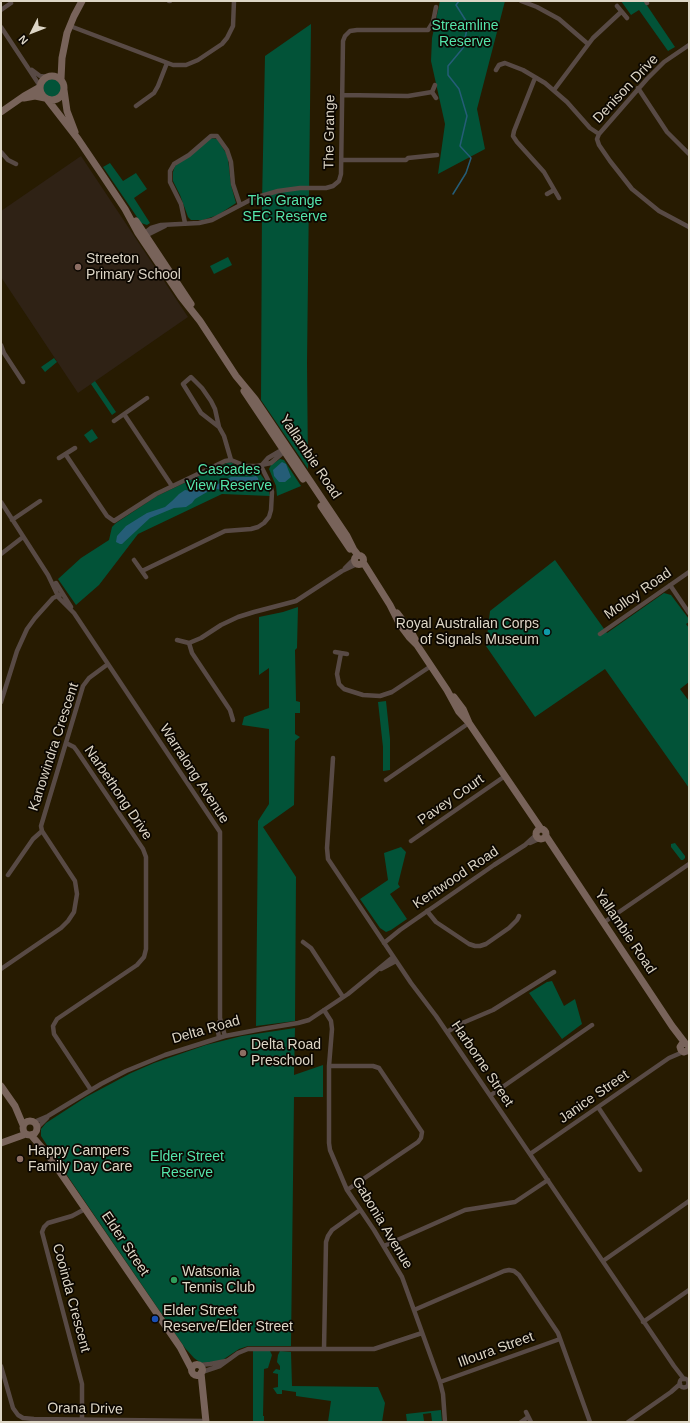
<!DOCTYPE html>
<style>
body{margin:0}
#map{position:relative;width:690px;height:1423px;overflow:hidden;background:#271b01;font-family:Helvetica,sans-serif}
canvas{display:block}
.frame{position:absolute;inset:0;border:2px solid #ddd6c6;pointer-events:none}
.north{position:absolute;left:12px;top:12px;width:40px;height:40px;-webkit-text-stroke:3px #0c0701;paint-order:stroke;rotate:228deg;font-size:11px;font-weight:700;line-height:16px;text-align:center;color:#ddd6c6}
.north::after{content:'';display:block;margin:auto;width:14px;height:18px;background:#ddd6c6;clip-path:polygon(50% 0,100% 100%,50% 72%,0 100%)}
</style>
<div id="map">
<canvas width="690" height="1423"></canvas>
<div class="frame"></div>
<div class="north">N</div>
</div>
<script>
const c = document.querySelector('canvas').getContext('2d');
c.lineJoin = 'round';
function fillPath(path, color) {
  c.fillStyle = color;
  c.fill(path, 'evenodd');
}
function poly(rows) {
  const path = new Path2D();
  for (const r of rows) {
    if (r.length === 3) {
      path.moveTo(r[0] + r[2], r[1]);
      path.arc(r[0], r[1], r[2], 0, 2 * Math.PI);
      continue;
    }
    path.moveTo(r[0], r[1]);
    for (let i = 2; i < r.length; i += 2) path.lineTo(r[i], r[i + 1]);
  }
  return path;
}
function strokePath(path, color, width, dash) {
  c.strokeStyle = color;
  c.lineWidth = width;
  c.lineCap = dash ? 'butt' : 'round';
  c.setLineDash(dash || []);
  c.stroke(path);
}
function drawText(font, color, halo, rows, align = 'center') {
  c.font = font + ' Helvetica,sans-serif';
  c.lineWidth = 3.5;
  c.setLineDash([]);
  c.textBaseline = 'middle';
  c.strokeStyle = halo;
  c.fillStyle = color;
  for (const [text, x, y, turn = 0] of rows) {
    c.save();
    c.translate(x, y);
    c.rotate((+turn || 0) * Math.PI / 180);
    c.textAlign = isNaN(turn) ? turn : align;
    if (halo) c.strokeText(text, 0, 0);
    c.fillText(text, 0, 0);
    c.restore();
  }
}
const education = poly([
 [81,156,188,317,78,393,1,277,1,211]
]);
const green = poly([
 [440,1,505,1,477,109,485,149,438,174,445,124,431,61,432,38],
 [621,1,644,1,675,47,668,51,639,10,631,15],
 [311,24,307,363,308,469,261,400,262,202,265,56],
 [52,88,9],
 [210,138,217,139,226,153,228,159,231,185,236,203,218,215,203,220,191,220,188,217,180,195,173,181,173,172,175,166],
 [110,163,123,181,136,173,147,189,134,198,150,223,147,225,141,223,103,167],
 [228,257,232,265,214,274,210,266],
 [54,358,57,362,45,372,41,367],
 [95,381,116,412,112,415,91,384],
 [92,429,98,438,90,443,84,435],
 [280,459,284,460,301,486,277,496,276,486,269,469,271,465],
 [230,462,242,468,258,471,267,483,270,496,222,494,138,534,99,585,76,605,58,579,81,558,109,540,112,527,116,523,157,496,222,465],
 [555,560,607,633,664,593,671,595,689,619,689,622,686,624,689,628,689,682,680,689,689,701,689,788,605,669,535,717,486,646,490,611],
 [298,607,297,648,295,650,296,701,300,702,300,713,295,713,295,734,300,737,295,741,294,805,263,827,296,877,295,1021,256,1026,258,821,269,804,269,729,242,725,244,717,269,708,269,668,259,675,259,617,283,612],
 [386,701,390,739,390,770,383,771,383,747,378,702],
 [675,843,685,856,685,858,683,860,681,860,671,847,671,844],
 [401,847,406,852,398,884,400,887,390,894,407,919,391,930,386,932,380,928,360,899,388,880,384,853],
 [552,981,564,1006,575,999,582,1024,562,1039,529,993,547,982],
 [295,1028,294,1075,323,1065,323,1097,294,1097,291,1346,248,1346,239,1349,221,1361,201,1363,194,1358,185,1348,56,1159,41,1136,41,1129,46,1123,86,1097,131,1073,154,1063,206,1045,242,1036],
 [253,1351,270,1351,272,1355,268,1368,264,1369,263,1416,264,1416,264,1422,253,1422],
 [280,1351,291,1352,292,1386,378,1387,385,1403,382,1422,328,1422,331,1401,296,1396,296,1392,282,1390,282,1394,277,1394,273,1388,278,1387,278,1374,273,1373,273,1372,276,1369,280,1370,280,1366,277,1362,278,1355],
 [441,1410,442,1422,428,1422,432,1421,431,1413,423,1414,424,1421,407,1422,406,1414]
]);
const water = poly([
 [282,462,286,464,291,477,285,482,279,482,274,476,273,470],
 [256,476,258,478,259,484,236,486,224,491,214,488,195,499,192,503,186,507,174,508,150,518,122,544,120,544,116,542,117,536,126,526,147,513,165,507,172,501,179,494,185,490,191,491,207,485,216,485,231,477,251,477]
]);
const stream = poly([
 [453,194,466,173,471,158,460,146,467,116,459,89,448,75,448,66,463,48,468,24,456,5,459,1]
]);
const street = poly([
 [169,1,170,1],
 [521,1,537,7,559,19,588,44],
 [646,1,647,3],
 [617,6,627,18],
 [1,10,11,3],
 [70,26,173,65,186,65,198,60,222,44,227,38,233,26,234,1],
 [1,27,40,86],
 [689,45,664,62,647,79,599,134,597,139,599,145,610,161,632,189,659,211,689,227],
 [32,70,40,76,47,77],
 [496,70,499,65,505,63,523,70,545,83,567,102,590,128,599,134],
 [535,78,514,131,513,136,517,142,544,172,559,198],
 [435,85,432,92,436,98],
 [638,88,667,132,689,154],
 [554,90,593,38,621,12],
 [342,95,408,96,432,92],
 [136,106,154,93,158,86,167,63],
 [1,152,8,160,16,164],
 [342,160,406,160,408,158,437,155],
 [547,194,554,190],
 [185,223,181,204,170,182,170,171,174,164,189,155,211,136,217,136,227,150,231,162,233,184,240,205],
 [142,235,151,228,161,225,199,223,212,220,254,198,278,191,300,188,326,188,333,186,339,181,341,174,343,41,345,36,350,31,357,30,428,30,433,22,436,7],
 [145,236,165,226],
 [1,345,4,353,23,382],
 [124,414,172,486],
 [114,421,147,398],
 [219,427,215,409,211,401,202,388,191,377,183,384,201,413,219,427,224,436,231,460],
 [66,455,107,516,114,521,156,494,225,461,231,460,246,466,257,466,271,463,286,450],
 [59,458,75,448],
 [261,466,268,458,285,448],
 [1,502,48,575,59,598,74,613,220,832,220,1018,225,1036],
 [12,520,40,501],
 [1,554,23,537],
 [134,560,146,577],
 [345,568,354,559],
 [142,571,225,531,251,529,258,527,264,523,269,517,271,510,272,492,269,482,261,466],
 [56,583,71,607],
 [670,585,689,613],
 [600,634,689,572],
 [177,640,189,643],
 [335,652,347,654],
 [341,653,337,674,339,684,344,689,363,695,380,696,392,692,431,666],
 [1,702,17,651,27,629,35,618,53,598,62,594],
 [233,720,230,710,192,653,189,643,201,638,221,625,238,617,254,612,296,601,342,571,357,564],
 [66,743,74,747,77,751,143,849,146,857,146,949,144,957,137,965,57,1019,53,1026,54,1034,91,1090],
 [333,758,327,848,328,859,411,983,436,1016,674,1366,684,1379],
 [386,780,469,723],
 [411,841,505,776],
 [530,843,539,839],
 [8,875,33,839,42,831],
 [427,911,436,922,469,944,475,946,480,946,486,944,509,928,517,920,519,916],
 [603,923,689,864],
 [303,942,311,948,343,997],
 [384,943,400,930,494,865,525,845,536,835],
 [1,969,61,928,68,921,74,912,77,894,75,881,42,831,41,826,83,686,89,678,108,664],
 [381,969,396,961],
 [324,1010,331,1021,332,1029,329,1066,329,1143,330,1150,347,1190,374,1230,402,1277,440,1382,443,1394,445,1422],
 [219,1022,218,1031,219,1038],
 [447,1032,460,1024,493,1010,554,972],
 [329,1066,373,1066,379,1068,422,1132,421,1138,418,1142,347,1190],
 [491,1095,592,1025],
 [598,1107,640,1170],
 [34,1122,48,1116,101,1084,126,1071,165,1055,225,1036,262,1029,298,1023,309,1020,348,994,393,957],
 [37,1128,47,1118],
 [530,1154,669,1058,683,1052],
 [384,1246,465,1210,515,1202,548,1180],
 [603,1261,689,1201],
 [414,1310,504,1271,509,1270,514,1271,519,1275,558,1333,590,1422],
 [643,1322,689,1290],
 [324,1349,326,1242,328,1236,332,1230,360,1210],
 [200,1365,210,1364,226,1361],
 [1,1366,13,1408,18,1415,23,1418,34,1419,206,1421],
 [202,1372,220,1366,238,1353,248,1349,374,1349,422,1333],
 [684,1383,4.5],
 [440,1382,560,1339],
 [526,1412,531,1422],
 [82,1420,82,1384,42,1232,44,1227,48,1223,72,1216,85,1209],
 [521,1422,528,1417],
 [628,1422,671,1392,680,1384]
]);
const secondary = poly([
 [52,88,12],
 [61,79,62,58,67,33,74,16,82,1],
 [64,90,67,111,75,132],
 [24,98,35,96,45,98],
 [47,99,78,139,103,176,125,209,138,233,181,297,200,321,236,376,255,399,347,536,354,550,358,555],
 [1,112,24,96,40,87],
 [136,221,191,304],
 [244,391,303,479],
 [321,506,350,549],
 [359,560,4.5],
 [363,562,390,605,400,625,409,637,417,645,447,690,459,712,469,723],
 [397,613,410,630,415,639],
 [454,697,463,709,469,723,541,829],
 [541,834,5],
 [546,836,672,1026,685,1043],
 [689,1046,685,1043,682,1044,680,1047,681,1050,684,1052,687,1051,689,1049],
 [1,1086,15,1106,23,1125],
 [30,1128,7],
 [31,1135,49,1156,180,1347,191,1368],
 [1,1143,26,1134],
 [197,1370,5.5],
 [201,1373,206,1422]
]);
const markers = [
 [78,267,4,"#8d6e63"],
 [547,632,4,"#0f9aa8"],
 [243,1053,4,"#8d6e63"],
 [20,1159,4,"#8d6e63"],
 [174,1280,4,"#2e9e5b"],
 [155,1319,4,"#1a4fb4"]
];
const parkNames = [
 ["Streamline",465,26],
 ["Reserve",465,42],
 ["The Grange",285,201],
 ["SEC Reserve",285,217],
 ["Cascades",229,470],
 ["View Reserve",229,486],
 ["Elder Street",187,1157],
 ["Reserve",187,1173]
];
const streetNames = [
 ["Denison Drive",626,89,-47],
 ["The Grange",330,132,-89],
 ["Yallambie Road",310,457,56],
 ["Molloy Road",638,594,-35],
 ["Kanowindra Crescent",54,747,-72],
 ["Warralong Avenue",194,774,57],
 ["Narbethong Drive",118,793,56],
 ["Pavey Court",451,800,-35],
 ["Kentwood Road",456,878,-34],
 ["Yallambie Road",625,932,56],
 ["Delta Road",206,1030,-16],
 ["Harborne Street",482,1064,56],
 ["Janice Street",594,1097,-35],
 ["Gabonia Avenue",382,1223,59],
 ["Elder Street",125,1244,56],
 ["Cooinda Crescent",71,1298,75],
 ["Illoura Street",496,1350,-20],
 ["Orana Drive",85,1409,1]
];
const poiNames = [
 ["Streeton",86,259],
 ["Primary School",86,275],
 ["Royal Australian Corps",539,624,"right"],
 ["of Signals Museum",539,640,"right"],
 ["Delta Road",251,1045],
 ["Preschool",251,1061],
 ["Happy Campers",28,1151],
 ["Family Day Care",28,1167],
 ["Watsonia",182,1272],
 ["Tennis Club",182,1288],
 ["Elder Street",163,1311],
 ["Reserve/Elder Street",163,1327]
];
fillPath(education, '#2f2215');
fillPath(green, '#025338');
fillPath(water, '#255d77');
strokePath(stream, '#255d77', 1.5);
strokePath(street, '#584a45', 4.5);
strokePath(secondary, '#78635a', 7);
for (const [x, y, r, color] of markers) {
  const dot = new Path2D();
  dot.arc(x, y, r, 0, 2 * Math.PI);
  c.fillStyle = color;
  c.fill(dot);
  strokePath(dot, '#0c0701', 1.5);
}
drawText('14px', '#54e5ab', '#0c0701', parkNames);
drawText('14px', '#ddd6c6', '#0c0701', streetNames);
drawText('14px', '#ddd6c6', '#0c0701', poiNames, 'left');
</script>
